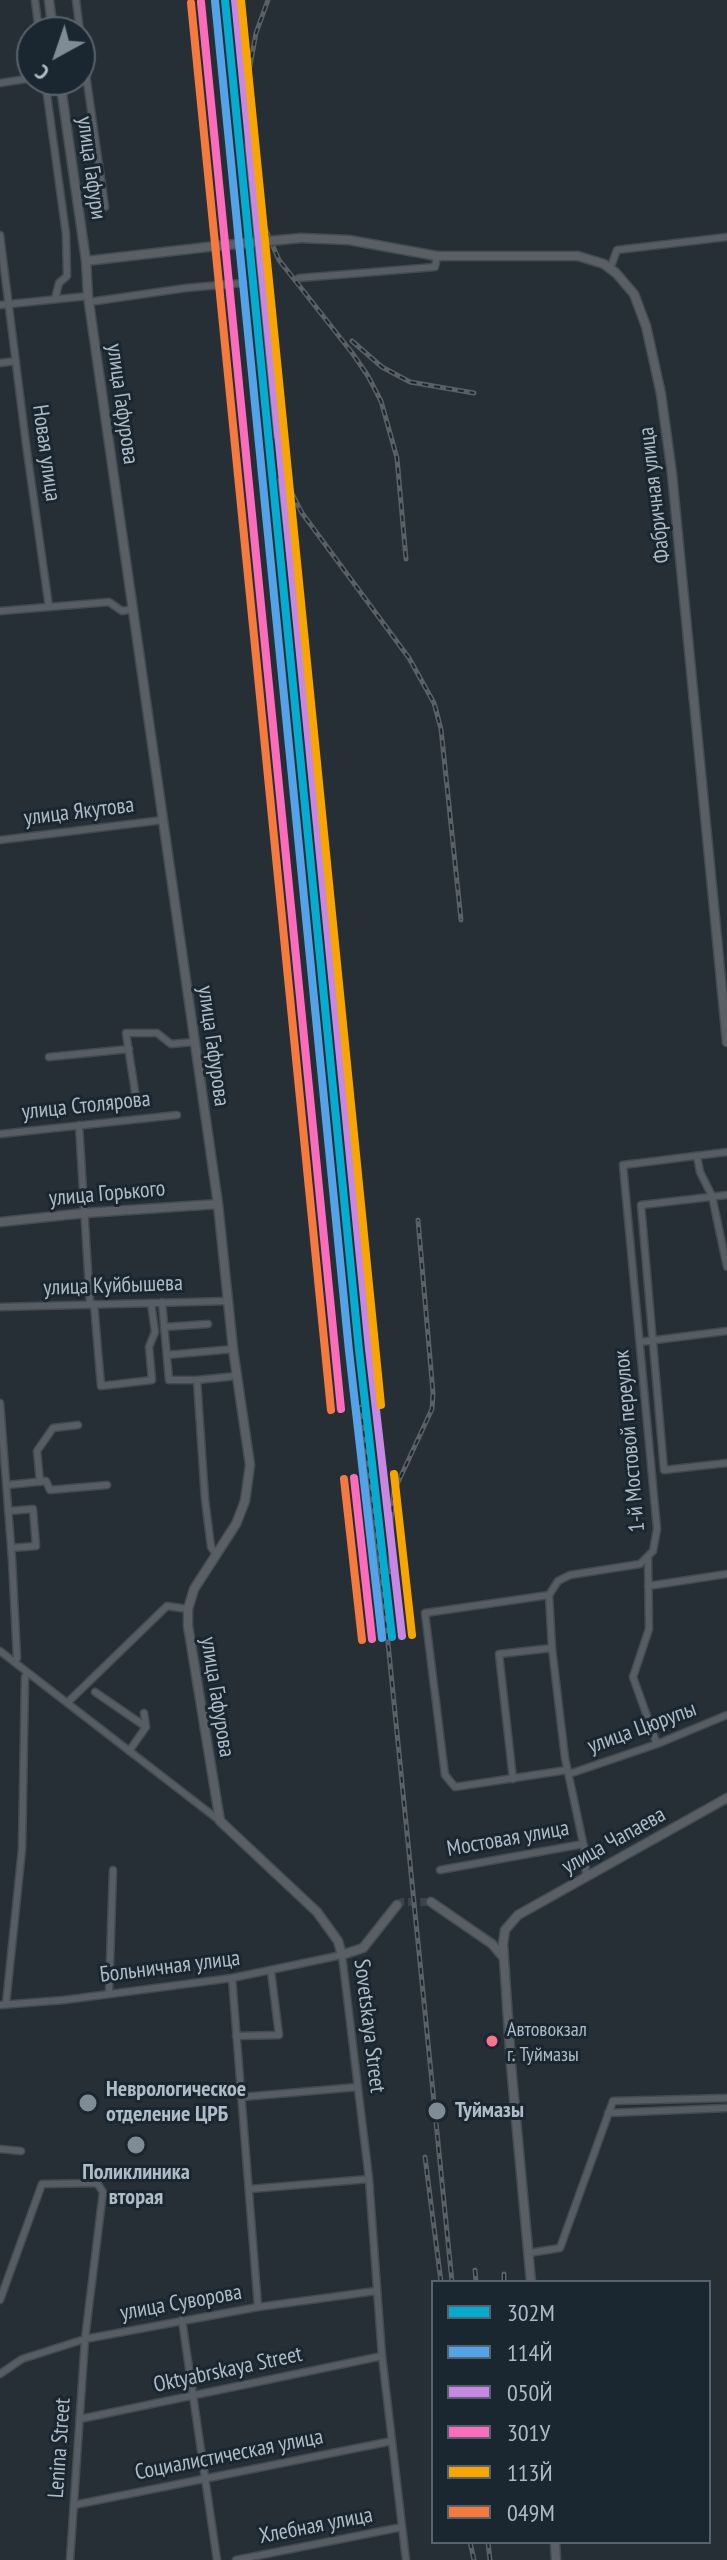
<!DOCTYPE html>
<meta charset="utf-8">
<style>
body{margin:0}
#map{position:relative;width:727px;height:2560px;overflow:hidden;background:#262f35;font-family:"PT Sans Narrow",sans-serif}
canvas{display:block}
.legend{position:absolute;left:431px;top:2280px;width:280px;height:264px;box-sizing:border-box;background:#1a2630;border:2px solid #56626d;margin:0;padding:10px 14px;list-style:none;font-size:24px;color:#afbcc8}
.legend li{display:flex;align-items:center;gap:16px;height:40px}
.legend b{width:40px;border:2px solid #56626d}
.north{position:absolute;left:16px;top:16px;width:80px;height:80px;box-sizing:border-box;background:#1a2630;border:2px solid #56626d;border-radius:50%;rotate:220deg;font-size:22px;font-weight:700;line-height:32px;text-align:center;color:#afbcc8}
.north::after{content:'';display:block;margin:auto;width:28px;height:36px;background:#7f8b95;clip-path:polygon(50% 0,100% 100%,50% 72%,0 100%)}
</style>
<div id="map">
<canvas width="727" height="2560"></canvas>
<ul class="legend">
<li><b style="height:10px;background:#06acd0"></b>302М</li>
<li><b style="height:10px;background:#53a3e8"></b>114Й</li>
<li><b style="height:10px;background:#c787e3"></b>050Й</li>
<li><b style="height:10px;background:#fb6dba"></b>301У</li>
<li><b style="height:10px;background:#f7a600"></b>113Й</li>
<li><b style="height:10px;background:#f6793e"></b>049М</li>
</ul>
<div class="north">С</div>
</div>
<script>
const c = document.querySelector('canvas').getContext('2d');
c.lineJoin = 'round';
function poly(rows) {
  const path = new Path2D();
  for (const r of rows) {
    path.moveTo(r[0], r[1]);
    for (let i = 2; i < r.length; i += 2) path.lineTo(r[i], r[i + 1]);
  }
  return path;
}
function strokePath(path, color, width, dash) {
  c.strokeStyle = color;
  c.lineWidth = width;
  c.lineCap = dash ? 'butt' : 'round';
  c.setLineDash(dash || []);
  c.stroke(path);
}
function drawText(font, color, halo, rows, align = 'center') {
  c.font = font + ' "PT Sans Narrow",sans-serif';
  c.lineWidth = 6;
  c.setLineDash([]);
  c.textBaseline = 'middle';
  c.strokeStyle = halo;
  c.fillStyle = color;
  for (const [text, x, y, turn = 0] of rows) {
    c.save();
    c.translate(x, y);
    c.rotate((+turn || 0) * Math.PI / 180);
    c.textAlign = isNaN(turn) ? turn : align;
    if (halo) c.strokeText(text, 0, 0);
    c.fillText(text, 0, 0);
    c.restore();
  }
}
const majorTunnel = poly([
 [397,1905,402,1902,431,1902]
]);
const minor = poly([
 [35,0,39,32],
 [76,0,80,32],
 [80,33,105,207],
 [45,80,66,234,67,276,59,283,55,299],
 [0,83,32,78],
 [0,235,26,444,49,607],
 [610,269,617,250,727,237],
 [299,278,435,267,437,256],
 [89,302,186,288,243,283],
 [0,305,88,296],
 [0,363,16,361],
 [0,611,109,602,122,611,133,609],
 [0,840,163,820],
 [49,1057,129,1049],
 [136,1098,126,1033,157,1033,171,1044,194,1042],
 [79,1125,90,1304],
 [0,1134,177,1115],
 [697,1156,700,1172,712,1196,727,1267],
 [727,1195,641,1205,664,1470,727,1463],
 [162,1302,169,1380,197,1380],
 [94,1304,101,1386,152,1380,149,1347,155,1332,151,1303],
 [0,1307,228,1301],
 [164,1327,208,1324],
 [640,1342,727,1331],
 [167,1355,233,1349],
 [0,1403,12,1559,17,1658,14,1662],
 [40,1482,37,1451,53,1428,78,1425],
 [7,1485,46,1481,50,1490,107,1485],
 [8,1511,33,1509,36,1546,11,1548],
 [216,1554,211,1547,205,1499,197,1380,237,1376],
 [648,1558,649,1629,633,1677,657,1744],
 [648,1586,727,1574],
 [549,1595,425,1613,445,1775,455,1787,567,1770],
 [0,1651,220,1821],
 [95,1692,146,1727,129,1751],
 [67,1703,167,1606,188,1609],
 [144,1713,146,1727],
 [569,1774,657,1744,727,1715],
 [513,1779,499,1654,552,1648],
 [440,1870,583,1844],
 [586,1877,585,1852,565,1758,552,1648,549,1595,558,1581,570,1575,640,1564,653,1551,657,1529,623,1165,727,1152],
 [232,1978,258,2307],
 [109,1993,113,1870],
 [6,2004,22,1849,25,1677,27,1673],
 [0,2005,64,2000,232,1978,342,1955,369,2179,382,2356,406,2560],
 [236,2036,279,2035,271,1971],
 [242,2097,358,2087],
 [608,2113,727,2108],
 [0,2149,21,2151],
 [250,2189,369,2179],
 [529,2253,560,2248,613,2101,727,2098],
 [0,2300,42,2184,97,2183,103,2192,85,2339,70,2560],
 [182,2320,217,2560],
 [0,2374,22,2359,85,2339,258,2307,376,2291],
 [80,2419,382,2356],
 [74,2505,392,2441],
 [236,2560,402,2527]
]);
const major = poly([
 [49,0,53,32],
 [60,80,86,261,88,296,218,1204,233,1349,250,1465,245,1501,236,1524,194,1589,188,1609,188,1626,220,1821,317,1912,338,1941,342,1955,363,1948,397,1905],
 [301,238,349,240,437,256,578,256,604,264,616,273,634,294,646,326,661,394,672,474,727,1042],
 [86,261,216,246],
 [0,1222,85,1213,218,1204],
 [431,1902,492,1944,503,1957],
 [531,2282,511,2065,503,1944,505,1930,518,1915,727,1798],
 [555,2542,556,2560]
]);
const rail = poly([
 [250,84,247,145,276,437],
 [245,93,256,33,268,0],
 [261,219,279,260,353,354,368,376,381,401,397,458,406,559],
 [352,341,382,367,410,382,474,393],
 [275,428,288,486,302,513,409,658,434,703,441,729,461,920],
 [280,480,293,592],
 [361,1407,381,1573,452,2282],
 [391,1572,391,1519,394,1491,432,1409,433,1393,418,1220],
 [425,2157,441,2282],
 [475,2270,476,2282],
 [504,2274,504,2282],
 [470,2542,474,2560],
 [488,2542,490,2560]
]);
const majorBridge = poly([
 [216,246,301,238]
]);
const rail1 = poly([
 [225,0,359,1350,392,1637]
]);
const rail2 = poly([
 [215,1,349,1351,382,1638]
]);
const rail3 = poly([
 [235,0,369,1349,402,1636]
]);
const rail4 = poly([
 [201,2,341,1409],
 [354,1478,372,1639]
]);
const rail5 = poly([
 [241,0,381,1405],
 [394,1474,412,1635]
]);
const rail6 = poly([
 [191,3,331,1410],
 [344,1479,362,1640]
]);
const markers = [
 [492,2041,7,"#fc738d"],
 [88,2103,10,"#7f8b95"],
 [437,2111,10,"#7f8b95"],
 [136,2145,10,"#7f8b95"]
];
const busNames = [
 ["Автовокзал",507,2030],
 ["г. Туймазы",507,2055]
];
const streetNames = [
 ["улица Гафури",91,168,82],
 ["улица Гафурова",122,404,82],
 ["Новая улица",46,453,82],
 ["Фабричная улица",655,495,-97],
 ["улица Якутова",79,812,-7],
 ["улица Гафурова",213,1046,82],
 ["улица Столярова",86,1106,-6],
 ["улица Горького",107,1194,-5],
 ["улица Куйбышева",113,1286,-2],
 ["1-й Мостовой переулок",630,1441,-95],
 ["улица Гафурова",217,1697,81],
 ["улица Цюрупы",642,1728,-20],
 ["Мостовая улица",508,1839,-10],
 ["улица Чапаева",614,1841,-29],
 ["Больничная улица",170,1967,-7],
 ["Sovetskaya Street",369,2026,83],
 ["улица Суворова",181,2303,-10],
 ["Oktyabrskaya Street",228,2370,-12],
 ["Lenina Street",60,2448,-86],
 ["Социалистическая улица",229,2455,-11],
 ["Хлебная улица",316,2526,-11]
];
const poiNames = [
 ["Неврологическое",106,2090],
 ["отделение ЦРБ",106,2115],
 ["Туймазы",455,2111],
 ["Поликлиника",136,2173,"center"],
 ["вторая",136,2198,"center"]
];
strokePath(majorTunnel, '#3b444b', 8, [8, 4]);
strokePath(minor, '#444b50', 9);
strokePath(major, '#434c52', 11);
strokePath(minor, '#565d64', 6);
strokePath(major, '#595f65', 8);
strokePath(rail, '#5a6166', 5);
strokePath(rail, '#1a2630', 2, [6]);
strokePath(majorBridge, '#434c52', 11, []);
strokePath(majorBridge, '#595f65', 8);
strokePath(rail1, '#06acd0', 8);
strokePath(rail2, '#53a3e8', 8);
strokePath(rail3, '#c787e3', 8);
strokePath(rail4, '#fb6dba', 8);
strokePath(rail5, '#f7a600', 8);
strokePath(rail6, '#f6793e', 8);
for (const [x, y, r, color] of markers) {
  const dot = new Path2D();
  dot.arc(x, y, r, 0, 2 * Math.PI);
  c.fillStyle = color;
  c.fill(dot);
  strokePath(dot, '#1a2630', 3);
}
drawText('20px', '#afbcc8', '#1a2630', busNames, 'left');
drawText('22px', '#afbcc8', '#1a2630', streetNames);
drawText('bold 22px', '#afbcc8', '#1a2630', poiNames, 'left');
</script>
